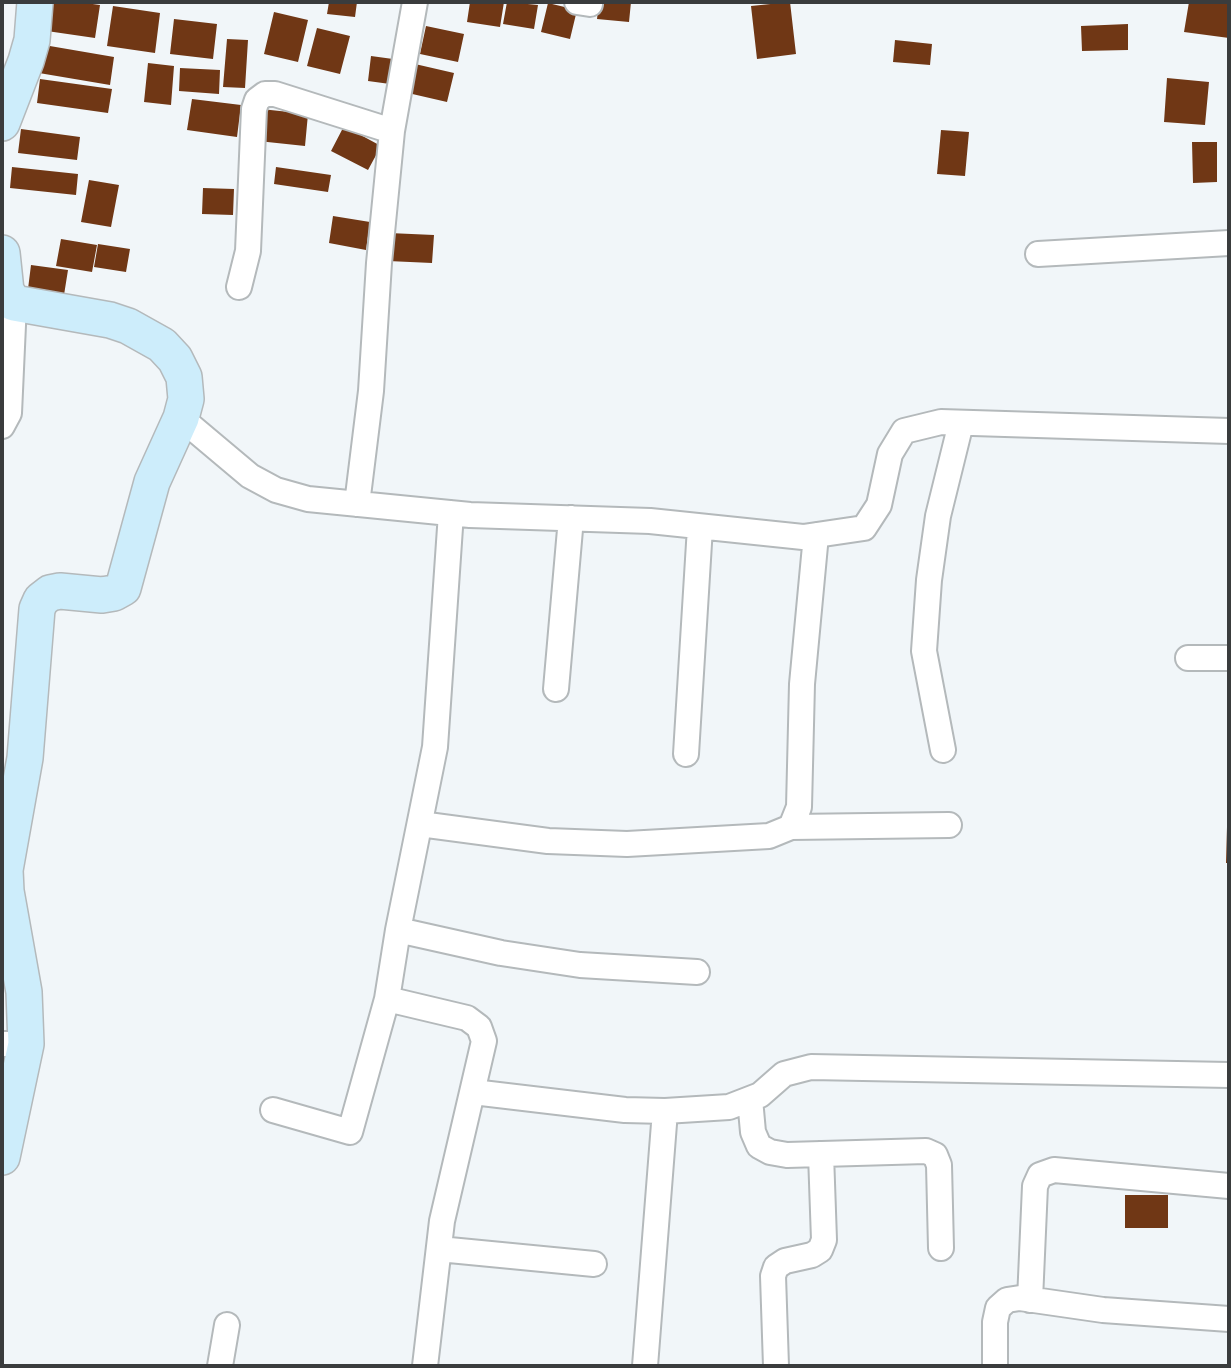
<!DOCTYPE html>
<style>
body{margin:0}
#map{position:relative;width:1231px;height:1368px;overflow:hidden;background:#f1f6f9;font-family:"Varela Round",sans-serif}
canvas{display:block}
.frame{position:absolute;inset:0;border:4px solid #3a3c3d;pointer-events:none}
</style>
<div id="map">
<canvas width="1231" height="1368"></canvas>
<div class="frame"></div>
</div>
<script>
const c = document.querySelector('canvas').getContext('2d');
c.lineJoin = 'round';
function fillPath(path, color) {
  c.fillStyle = color;
  c.fill(path, 'evenodd');
}
function poly(rows) {
  const path = new Path2D();
  for (const r of rows) {
    path.moveTo(r[0], r[1]);
    for (let i = 2; i < r.length; i += 2) path.lineTo(r[i], r[i + 1]);
  }
  return path;
}
function strokePath(path, color, width, dash) {
  c.strokeStyle = color;
  c.lineWidth = width;
  c.lineCap = dash ? 'butt' : 'round';
  c.setLineDash(dash || []);
  c.stroke(path);
}
const building = poly([
 [45,2,78,2,100,5,95,38,40,30],
 [329,2,357,2,355,17,327,14],
 [470,2,504,2,500,27,467,22],
 [507,2,538,5,534,29,503,24],
 [599,2,631,2,629,22,597,19],
 [790,2,796,54,757,59,751,6],
 [1189,2,1229,2,1229,38,1184,32],
 [548,3,577,10,570,39,541,32],
 [113,6,160,13,155,53,107,46],
 [274,12,308,20,298,62,264,54],
 [174,19,217,24,213,59,170,54],
 [1128,24,1128,50,1082,51,1081,26],
 [426,26,464,34,458,62,420,54],
 [317,28,350,36,340,74,307,66],
 [227,39,248,40,245,88,223,87],
 [895,40,932,44,930,65,893,62],
 [44,45,114,57,110,85,39,73],
 [371,56,393,59,390,84,368,81],
 [148,63,174,66,171,105,144,102],
 [415,64,454,73,447,102,408,93],
 [180,68,220,70,219,94,179,91],
 [1167,78,1209,82,1205,125,1164,122],
 [40,79,112,89,108,113,37,103],
 [192,99,241,105,237,137,187,130],
 [261,109,308,114,305,146,258,141],
 [344,126,381,146,368,170,331,151],
 [21,129,80,137,77,160,18,153],
 [941,130,969,132,965,176,937,174],
 [1192,142,1217,142,1217,182,1193,183],
 [12,167,78,174,76,195,10,188],
 [276,167,331,175,328,192,274,184],
 [89,180,119,185,111,227,81,222],
 [203,188,234,189,233,215,202,214],
 [333,216,370,222,366,250,329,243],
 [389,233,434,235,432,263,388,261],
 [61,239,97,245,92,272,56,266],
 [98,244,130,249,126,272,94,267],
 [31,265,68,270,64,295,28,289],
 [1227,827,1229,827,1229,863,1226,863],
 [1125,1195,1168,1195,1168,1228,1125,1228]
]);
const street = poly([
 [577,2,590,4],
 [1038,254,1229,243],
 [239,287,248,251,254,109,257,100,265,94,275,94,392,131],
 [181,418,250,476,276,490,308,499,470,515,650,521,803,537,864,528,879,505,890,454,904,431,941,422,1229,431],
 [2,426,9,413,14,303],
 [357,504,371,391,379,263,392,131,415,2],
 [1188,658,1229,658],
 [556,689,571,518],
 [943,750,924,651,929,580,938,516,961,423],
 [686,754,700,527],
 [420,824,548,841,627,844,769,836,791,827,799,807,802,684,816,535],
 [791,827,949,825],
 [398,930,501,953,580,965,697,972],
 [387,999,467,1018,479,1027,484,1041,442,1221,425,1366],
 [2,1044,26,1044],
 [473,1092,625,1110,665,1111,729,1107,760,1095,784,1074,811,1067,1229,1075],
 [750,1099,753,1132,759,1146,770,1152,787,1155,926,1151,935,1155,939,1165,941,1248],
 [273,1110,350,1132,387,999,398,930,435,747,451,513],
 [439,1249,594,1264],
 [1030,1300,1035,1186,1040,1175,1054,1170,1229,1186],
 [220,1366,227,1325],
 [645,1366,665,1111],
 [776,1366,773,1276,776,1267,785,1261,812,1255,820,1250,824,1240,821,1154],
 [995,1366,995,1322,998,1308,1007,1300,1020,1298,1103,1310,1229,1319]
]);
const secondary = poly([
 [2,123,26,61,32,40,35,2],
 [2,253,6,291,14,303,110,320,128,326,162,345,175,359,184,377,186,399,181,418,152,482,123,588,114,593,102,595,60,591,50,593,41,600,37,609,25,758,5,870,6,891,24,992,26,1044,2,1157]
]);
fillPath(building, '#703715');
strokePath(street, '#b4b9bb', 28);
strokePath(secondary, '#b4b9bb', 38);
strokePath(street, '#fff', 24);
strokePath(secondary, '#cdedfb', 35);
</script>
